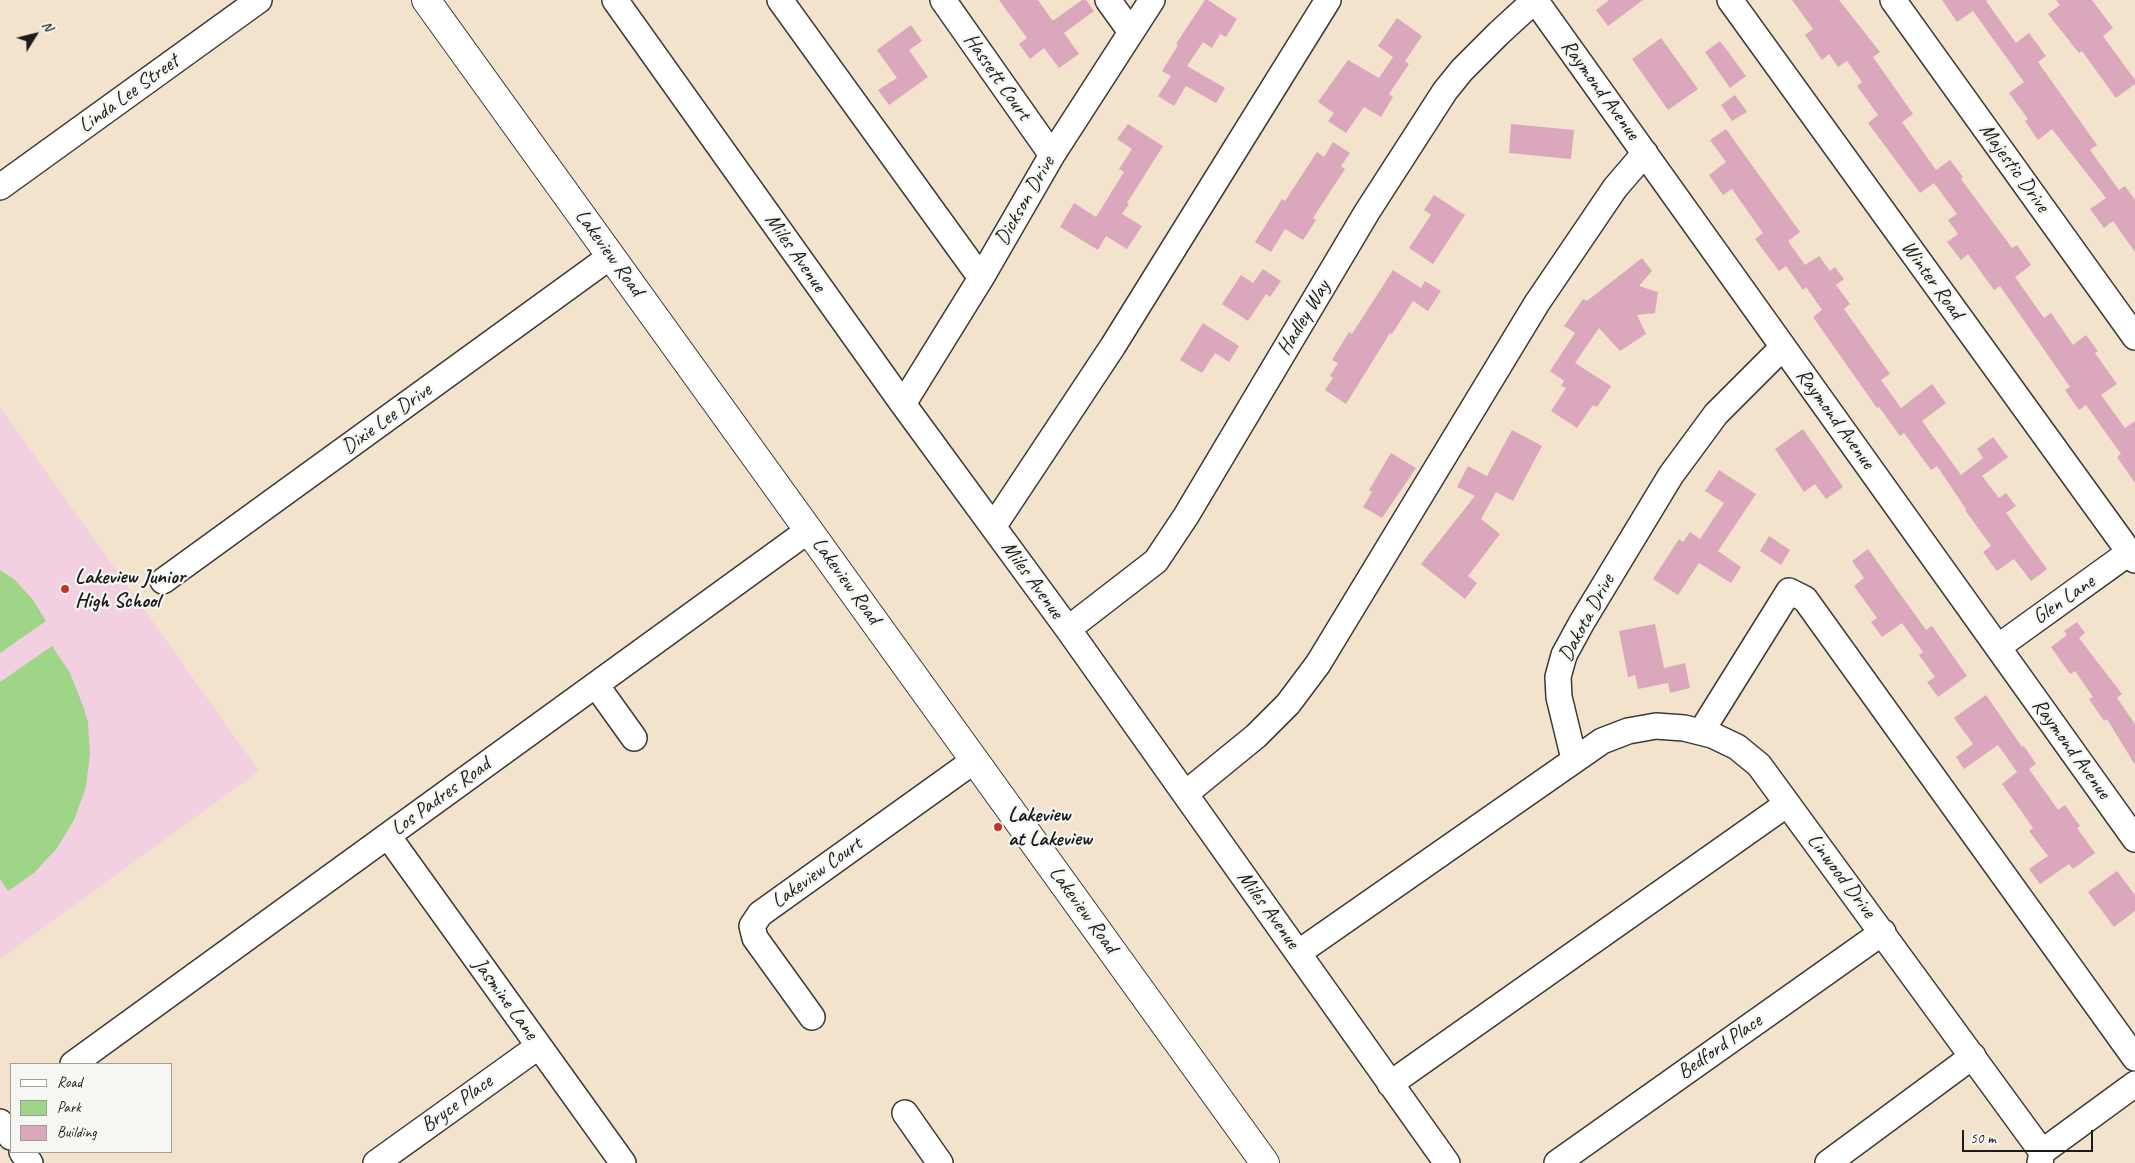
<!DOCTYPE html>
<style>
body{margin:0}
#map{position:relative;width:2135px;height:1163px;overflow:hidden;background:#f3e3cc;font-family:Caveat,sans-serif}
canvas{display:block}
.legend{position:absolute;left:10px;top:1063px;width:162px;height:90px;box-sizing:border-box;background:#f6f6f2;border:1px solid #9f9f9c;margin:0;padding:6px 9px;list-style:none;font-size:15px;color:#1c1c1c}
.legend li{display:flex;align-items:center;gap:10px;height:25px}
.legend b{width:25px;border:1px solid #9f9f9c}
.north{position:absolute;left:10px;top:10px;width:50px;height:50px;-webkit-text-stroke:4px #f6f6f2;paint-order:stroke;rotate:54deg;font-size:14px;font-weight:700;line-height:20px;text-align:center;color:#1c1c1c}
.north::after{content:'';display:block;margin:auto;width:18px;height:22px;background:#1c1c1c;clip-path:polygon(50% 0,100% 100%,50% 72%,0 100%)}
.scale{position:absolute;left:1962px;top:1130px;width:131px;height:22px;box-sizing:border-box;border:2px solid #1c1c1c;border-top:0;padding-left:6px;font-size:15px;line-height:18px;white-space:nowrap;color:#1c1c1c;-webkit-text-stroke:4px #f6f6f2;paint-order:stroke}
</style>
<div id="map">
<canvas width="2135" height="1163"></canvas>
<ul class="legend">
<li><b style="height:6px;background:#fff"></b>Road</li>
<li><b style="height:14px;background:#9fd586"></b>Park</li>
<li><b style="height:14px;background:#daa7bd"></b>Building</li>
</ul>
<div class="north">N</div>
<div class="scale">50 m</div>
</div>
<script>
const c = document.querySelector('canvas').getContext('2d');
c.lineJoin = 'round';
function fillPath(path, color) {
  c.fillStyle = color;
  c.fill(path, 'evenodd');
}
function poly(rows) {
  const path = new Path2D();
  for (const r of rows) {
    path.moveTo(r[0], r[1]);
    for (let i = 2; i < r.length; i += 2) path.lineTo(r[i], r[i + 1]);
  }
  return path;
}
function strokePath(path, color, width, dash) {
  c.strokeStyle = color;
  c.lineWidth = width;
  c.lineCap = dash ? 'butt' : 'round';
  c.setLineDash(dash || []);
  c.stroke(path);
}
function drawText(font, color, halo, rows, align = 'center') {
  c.font = font + ' Caveat,sans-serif';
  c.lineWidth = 4.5;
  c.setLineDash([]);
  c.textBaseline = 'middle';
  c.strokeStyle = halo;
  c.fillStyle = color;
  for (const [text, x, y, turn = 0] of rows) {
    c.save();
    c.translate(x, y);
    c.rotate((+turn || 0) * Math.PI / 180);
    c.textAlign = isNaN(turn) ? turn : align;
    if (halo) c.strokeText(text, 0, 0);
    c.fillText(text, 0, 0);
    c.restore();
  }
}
const built = poly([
 [0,407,259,771,0,959]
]);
const green = poly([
 [0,570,14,579,33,600,46,621,0,653],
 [52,646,70,673,83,706,88,722,90,753,86,787,74,820,57,848,34,873,8,891,0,879,0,682]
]);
const building = poly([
 [999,0,1038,0,1052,20,1054,20,1082,0,1086,0,1094,11,1064,33,1079,54,1059,68,1044,48,1030,59,1019,44,1027,38],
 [1205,0,1208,0,1237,19,1226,37,1220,34,1212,48,1203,42,1187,66,1225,88,1216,103,1186,86,1174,106,1158,96,1171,76,1162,71,1178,45,1176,44],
 [1609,0,1643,0,1608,26,1596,10],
 [1792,0,1839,0,1880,52,1873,57,1913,114,1902,122,1936,170,1950,160,1963,177,1961,179,2012,248,2017,245,2031,265,2015,277,2044,318,2051,313,2073,345,2086,335,2098,351,2095,353,2117,384,2101,395,2125,428,2135,421,2135,483,2117,457,2121,454,2086,405,2079,410,2065,390,2070,387,2000,286,1994,290,1968,254,1961,260,1947,242,1958,234,1948,220,1957,214,1934,183,1920,193,1868,123,1878,115,1857,86,1862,82,1847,61,1838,67,1829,54,1822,60,1805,35,1813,29],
 [1942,0,1988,0,1986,1,2016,43,2029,33,2046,56,2038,62,2097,145,2090,150,2119,190,2125,186,2135,200,2135,252,2113,221,2104,228,2090,209,2106,198,2052,129,2038,140,2025,121,2028,119,2009,93,2024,82,1973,11,1957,22],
 [2056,0,2092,0,2113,28,2103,36,2135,80,2135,84,2116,98,2082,51,2079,53,2048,14,2060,5],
 [1397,18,1422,36,1405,61,1409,64,1389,94,1393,97,1381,117,1364,107,1346,133,1328,121,1334,113,1318,102,1348,60,1379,78,1393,57,1378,46],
 [911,25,922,41,909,50,928,77,889,105,878,90,897,78,877,50],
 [1661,38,1698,89,1668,110,1632,59],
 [1720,41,1746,76,1730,88,1705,52],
 [1735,95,1747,112,1732,121,1721,105],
 [1128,124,1163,146,1127,203,1129,204,1122,214,1142,226,1127,249,1106,236,1098,250,1060,227,1074,203,1096,217,1124,172,1119,169,1132,149,1117,139],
 [1511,124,1574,130,1571,159,1509,153],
 [1726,129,1800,232,1788,241,1805,265,1819,256,1830,271,1835,267,1844,279,1836,285,1850,304,1844,309,1890,374,1881,380,1901,408,1932,384,1946,403,1922,421,1961,475,1983,458,1977,449,1993,437,2008,457,1982,476,1999,498,2006,493,2016,506,2006,513,2047,569,2031,581,2014,559,1997,571,1983,552,1991,546,1965,510,1966,509,1937,466,1931,470,1904,433,1900,436,1879,407,1877,408,1813,317,1822,310,1806,287,1803,290,1786,266,1779,271,1755,239,1763,233,1732,189,1723,195,1709,175,1726,162,1710,140],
 [1333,142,1350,153,1341,166,1345,169,1313,218,1316,220,1303,240,1285,229,1271,252,1255,242,1282,199,1285,201,1317,152,1324,157],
 [1434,195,1465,215,1433,264,1409,248,1431,215,1424,210],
 [1642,258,1652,271,1639,286,1658,292,1655,313,1637,315,1646,334,1620,351,1599,328,1575,363,1611,386,1597,407,1593,405,1577,428,1551,411,1566,388,1561,386,1564,381,1550,371,1575,333,1564,326,1583,299,1587,301],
 [1263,269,1281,281,1270,297,1266,294,1248,321,1222,304,1241,275,1253,283],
 [1393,270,1421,288,1425,281,1441,291,1428,311,1413,301,1392,334,1390,333,1346,404,1325,390,1333,378,1330,376,1338,363,1332,360,1349,332,1352,334],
 [1203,323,1239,346,1229,362,1215,353,1202,373,1180,360],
 [1803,429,1843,487,1826,499,1815,484,1804,492,1775,449],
 [1512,430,1542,446,1513,501,1496,492,1481,519,1500,534,1468,576,1477,583,1465,599,1421,564,1475,496,1457,487,1468,466,1487,476],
 [1391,453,1416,468,1382,518,1363,507,1372,492,1369,490],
 [1719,470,1756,494,1718,551,1741,567,1731,583,1699,563,1678,595,1653,579,1679,539,1683,542,1690,532,1700,539,1724,503,1705,491],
 [1769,536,1790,550,1781,565,1760,551],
 [1868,549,1926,630,1932,626,1967,676,1938,697,1927,682,1935,677,1919,655,1923,652,1902,623,1882,637,1871,622,1877,618,1854,586,1864,578,1852,561],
 [2077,622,2085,633,2079,638,2122,694,2117,698,2135,724,2135,765,2107,719,2104,721,2089,699,2093,697,2075,671,2070,674,2051,647,2067,635,2064,631],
 [1655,624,1664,668,1685,663,1690,688,1670,693,1668,683,1638,689,1635,675,1628,677,1619,631],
 [1986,695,2022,747,2024,746,2036,764,2029,769,2058,810,2065,805,2080,826,2077,828,2095,853,2073,869,2069,864,2040,884,2029,869,2048,856,2029,831,2033,828,2002,784,2017,772,1998,745,1964,769,1956,757,1973,744,1954,718],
 [2117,871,2135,895,2135,911,2114,927,2088,892]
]);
const minor = poly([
 [615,0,903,404,1068,629,1447,1163],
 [780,0,981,278],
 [943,0,1052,155],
 [1108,0,1131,32],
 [1730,0,2135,560],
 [1893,0,2135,337],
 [0,187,259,0],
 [903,404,981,278,1052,155,1152,0],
 [993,527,1113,346,1328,0],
 [163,581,611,256],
 [1068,629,1156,561,1186,516,1367,212,1445,91,1462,70,1499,33,1535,0,2135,839],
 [1998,647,2130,552],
 [596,685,634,738],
 [1701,732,1789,591,1805,599,2135,1058],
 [1574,759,1559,697,1558,677,1564,655,1582,622,1671,475,1716,414,1783,347],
 [1185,794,1256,736,1288,704,1318,664,1537,303,1615,188,1645,153],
 [388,836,623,1163],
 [1298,953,1602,741,1628,731,1656,726,1684,728,1712,735,1737,747,1759,765,2042,1152],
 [812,1017,755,938,752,926,760,914,975,760],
 [73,1064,809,530],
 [1390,1084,1787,804],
 [905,1113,940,1163],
 [0,1122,11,1137],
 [22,1152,30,1163],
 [376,1163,539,1046],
 [1557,1163,1883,932],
 [1828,1163,1973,1056],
 [2040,1163,2042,1152,2135,1084]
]);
const major = poly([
 [426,0,1265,1163]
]);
const markers = [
 [65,589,5,"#c8321e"],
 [998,827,5,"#c8321e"]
];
const streetNames = [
 ["Hassett Court",997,77,55],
 ["Raymond Avenue",1600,90,54],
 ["Linda Lee Street",129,94,-36],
 ["Majestic Drive",2014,168,54],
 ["Dickson Drive",1025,201,-60],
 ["Lakeview Road",609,253,54],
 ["Miles Avenue",795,253,55],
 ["Winter Road",1932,280,54],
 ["Hadley Way",1304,318,-59],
 ["Dixie Lee Drive",387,419,-36],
 ["Raymond Avenue",1835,419,54],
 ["Miles Avenue",1032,580,54],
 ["Lakeview Road",846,581,54],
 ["Glen Lane",2064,600,-35],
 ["Dakota Drive",1587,618,-62],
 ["Raymond Avenue",2071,749,54],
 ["Los Padres Road",441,797,-36],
 ["Lakeview Court",817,873,-36],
 ["Linwood Drive",1841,876,53],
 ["Lakeview Road",1083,910,54],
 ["Miles Avenue",1268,910,54],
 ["Jasmine Lane",505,999,54],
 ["Bedford Place",1720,1047,-35],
 ["Bryce Place",457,1104,-36]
];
const poiNames = [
 ["Lakeview Junior",75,577],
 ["High School",75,601],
 ["Lakeview",1008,815],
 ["at Lakeview",1008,839]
];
fillPath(built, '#f2cfe1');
fillPath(green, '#9fd586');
fillPath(building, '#daa7bd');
strokePath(minor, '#3c3a36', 28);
strokePath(major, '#3c3a36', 30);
strokePath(minor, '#fff', 25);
strokePath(major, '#fff', 28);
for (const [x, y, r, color] of markers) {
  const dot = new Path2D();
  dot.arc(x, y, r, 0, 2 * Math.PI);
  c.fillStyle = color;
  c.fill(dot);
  strokePath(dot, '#f6f6f2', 2);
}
drawText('21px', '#1c1c1c', '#f6f6f2', streetNames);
drawText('bold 21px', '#1c1c1c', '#f6f6f2', poiNames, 'left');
</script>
